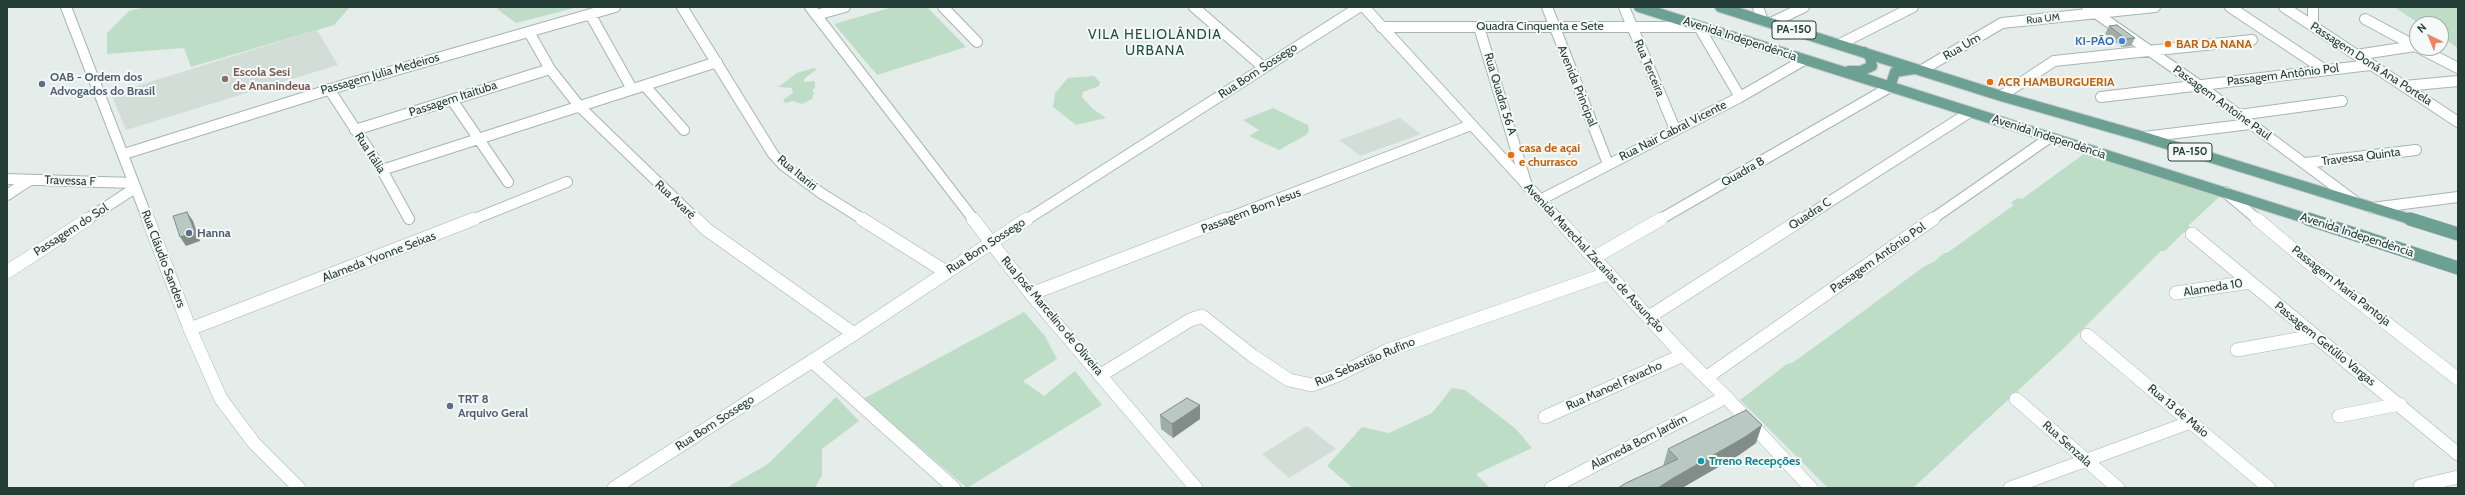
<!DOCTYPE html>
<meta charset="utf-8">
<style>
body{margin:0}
#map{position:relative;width:2465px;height:495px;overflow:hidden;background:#e4ede9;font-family:Cabin,sans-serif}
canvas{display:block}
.frame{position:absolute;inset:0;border:8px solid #243e37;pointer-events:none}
.north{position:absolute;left:2409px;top:16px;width:40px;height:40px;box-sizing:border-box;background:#f5f9f7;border:1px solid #a1aeaa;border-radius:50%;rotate:317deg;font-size:11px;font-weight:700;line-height:16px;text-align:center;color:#243e37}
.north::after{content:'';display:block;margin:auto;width:14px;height:18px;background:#ec8563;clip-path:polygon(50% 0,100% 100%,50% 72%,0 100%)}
</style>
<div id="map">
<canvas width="2465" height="495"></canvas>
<div class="frame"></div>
<div class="north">N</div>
</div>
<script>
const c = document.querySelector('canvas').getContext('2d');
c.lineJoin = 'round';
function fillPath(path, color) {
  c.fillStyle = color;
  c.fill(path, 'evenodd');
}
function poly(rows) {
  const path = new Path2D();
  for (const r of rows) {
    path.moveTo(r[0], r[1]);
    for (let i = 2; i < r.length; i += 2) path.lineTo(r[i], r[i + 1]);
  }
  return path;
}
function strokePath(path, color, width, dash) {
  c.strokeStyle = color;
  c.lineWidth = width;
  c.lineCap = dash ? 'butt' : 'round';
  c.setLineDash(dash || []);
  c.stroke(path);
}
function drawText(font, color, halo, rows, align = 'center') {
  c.font = font + ' Cabin,sans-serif';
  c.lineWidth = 4;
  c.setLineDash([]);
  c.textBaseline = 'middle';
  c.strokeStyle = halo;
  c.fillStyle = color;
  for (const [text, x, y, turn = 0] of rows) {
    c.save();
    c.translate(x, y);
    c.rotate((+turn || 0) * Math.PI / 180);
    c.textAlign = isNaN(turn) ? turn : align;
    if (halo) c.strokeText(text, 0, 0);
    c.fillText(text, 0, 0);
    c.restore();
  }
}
const built = poly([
 [317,30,338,65,126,130,111,94],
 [1400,118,1421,134,1360,156,1339,140],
 [1307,426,1336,449,1289,478,1262,454]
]);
const green = poly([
 [146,7,350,7,334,25,191,67,184,48,107,54,107,33,129,11],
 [499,7,578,7,516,23,497,9],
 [893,7,927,7,966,47,877,75,834,24],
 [2394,7,2458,7,2458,48,2441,37,2441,24,2420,24],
 [814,68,817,69,804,79,804,82,815,81,815,88,812,90,814,93,812,99,802,104,792,101,785,103,783,100,793,93,792,88,778,87,797,73],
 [1094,76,1100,82,1099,86,1083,92,1082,97,1092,108,1106,118,1076,125,1053,107,1055,93,1068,78],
 [1273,108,1308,125,1309,131,1306,135,1279,150,1249,136,1259,130,1243,120],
 [2085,153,2219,197,2188,226,2194,232,2184,232,2165,251,2161,251,2066,346,1913,488,1828,488,1740,400,1787,364,1792,363,1831,335,1922,268,1935,261,1944,253,1947,253,2014,205,2011,203,2017,198,2022,199],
 [1024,312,1045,336,1057,359,1023,381,1044,396,1075,371,1102,405,967,488,863,399],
 [1452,388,1465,390,1516,429,1532,448,1476,474,1490,488,1353,488,1327,466,1362,427,1389,433,1432,413],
 [836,397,859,421,822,449,822,475,815,488,726,488,768,464]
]);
const streetFar1 = poly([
 [682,7,773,154,783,165,821,193,864,220],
 [943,7,977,42],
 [1194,7,1263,67],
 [1547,7,1608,164],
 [1624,7,1675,129],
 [2087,7,2200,86,2356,202],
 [2230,7,2325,70],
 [2284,7,2458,122],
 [2313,7,2313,26],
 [590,14,632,89],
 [816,15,845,7],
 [2365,19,2417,47],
 [1771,23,1804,7],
 [1381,27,1699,27,1740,97],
 [1479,27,1527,186],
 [529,32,550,69,580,107,697,220],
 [1840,44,1913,7],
 [2419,48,2458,68],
 [2356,55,2415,46],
 [1922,70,2002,23,2155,7],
 [645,86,684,130],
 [2404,86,2458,81],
 [329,89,382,170,409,219],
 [2001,96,2054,61,2252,40],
 [2101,97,2370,65],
 [452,100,508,182],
 [2239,115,2342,101],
 [355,130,550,69],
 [2144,137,2250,124],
 [124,154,344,85,615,7],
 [2306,163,2416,150],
 [382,170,717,62],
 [7,179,133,183],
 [2225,192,2258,220],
 [7,195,30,180],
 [1540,200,1740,97,1804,60],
 [2372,208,2458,197],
 [86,220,135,188],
 [472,220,567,182],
 [1223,220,1471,125],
 [1659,220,1890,87],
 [1801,220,1970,112],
 [1931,220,2049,138]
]);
const street = poly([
 [696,219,706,229,854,334],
 [862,219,946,272],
 [2257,219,2313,266,2458,379],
 [2192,234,2458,454],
 [1595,257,1661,219],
 [7,272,88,219],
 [2176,293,2250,282],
 [1031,294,1226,219],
 [1649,317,1802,219],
 [190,329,474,219],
 [2087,335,2269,488],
 [2237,350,2314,336],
 [812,361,954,488],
 [1101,375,1190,320,1202,316,1253,356,1289,380,1312,385,1336,376,1386,351,1609,273],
 [1707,377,1933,219],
 [2016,399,2118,488],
 [2339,416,2400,404],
 [1545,417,1683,355],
 [2420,486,2458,477],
 [1551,488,1726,397],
 [2010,488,2191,422]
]);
const secondaryFar1 = poly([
 [66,7,148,220],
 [810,7,974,220],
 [1364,7,1559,220],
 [1758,7,1763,21],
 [1026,220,1359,7]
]);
const secondary = poly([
 [148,219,190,329,221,399,254,443,299,488],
 [973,219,1031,294,1196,488],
 [1558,219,1683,355,1726,397,1811,488],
 [614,488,854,334,1027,219]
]);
const primaryFar1 = poly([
 [1639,7,2311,220],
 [1720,7,2001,96,2144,137,2413,220],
 [1849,71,1861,71,1872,66,1870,56,1864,52],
 [1890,87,1895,72,1914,69]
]);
const primary = poly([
 [2308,219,2458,268],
 [2410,219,2458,234]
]);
const wall = poly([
 [2109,26,2135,38,2131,46,2122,47,2105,34],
 [1160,415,1200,419,1173,438,1161,429],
 [1756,443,1739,455,1682,488,1618,488,1663,466,1668,449]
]);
const shadedWall = poly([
 [187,212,193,221,200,241,186,246,180,237],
 [1200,405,1200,419,1173,438,1172,424],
 [1762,425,1756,443,1739,455,1682,488,1658,488,1670,480]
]);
const building = poly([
 [2117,25,2135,38,2126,39,2109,26,2117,25],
 [187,212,195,232,180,237,173,216,187,212],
 [1187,398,1200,405,1172,424,1160,415,1187,398],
 [1746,410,1762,425,1745,437,1670,480,1658,488,1618,488,1626,483,1678,459,1668,449,1746,410]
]);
const markers = [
 [2122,41,4,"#3f7fe0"],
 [2168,44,4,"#e8710a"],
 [225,79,4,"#8d6e63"],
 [1990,82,4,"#e8710a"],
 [42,84,4,"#5c6f8a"],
 [1511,155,4,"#e8710a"],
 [189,233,4,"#5c6f8a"],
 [450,406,4,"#5c6f8a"],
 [1701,461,4,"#0f9aa8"]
];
const farStreetnames = [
 ["Rua UM",2043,19,-6]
];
const shields = [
 [1794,30,44],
 [2190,152,44]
];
const shieldNames = [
 ["PA-150",1794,30],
 ["PA-150",2190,152]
];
const streetNames = [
 ["Quadra Cinquenta e Sete",1540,26],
 ["Avenida Independência",1740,39,18],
 ["Rua Um",1962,47,-30],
 ["Passagem Doná Ana Portela",2371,64,33],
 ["Rua Terceira",1649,68,67],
 ["Rua Bom Sossego",1258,71,-33],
 ["Passagem Julia Medeiros",380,74,-16],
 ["Passagem Antônio Pol",2283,75,-7],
 ["Avenida Principal",1577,86,68],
 ["Rua Quadra 56 A",1500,94,73],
 ["Passagem Itaituba",453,99,-18],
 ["Passagem Antoine Paul",2222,103,36],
 ["Rua Nair Cabral Vicente",1673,131,-27],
 ["Avenida Independência",2049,137,18],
 ["Rua Itália",370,153,57],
 ["Travessa Quinta",2361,157,-7],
 ["Quadra B",1743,172,-30],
 ["Rua Itariri",797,173,39],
 ["Travessa F",70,181,2],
 ["Rua Avaré",675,200,43],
 ["Passagem Bom Jesus",1251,211,-21],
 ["Quadra C",1810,214,-33],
 ["Passagem do Sol",71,230,-33],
 ["Avenida Independência",2357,235,18],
 ["Rua Bom Sossego",986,246,-33],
 ["Alameda Yvonne Seixas",379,257,-21],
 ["Avenida Marechal Zacarias de Assunção",1594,258,47],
 ["Passagem Antônio Pol",1878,258,-35],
 ["Rua Cláudio Sanders",163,259,69],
 ["Passagem Maria Pantoja",2341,286,38],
 ["Alameda 10",2213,288,-9],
 ["Rua José Marcelino de Oliveira",1052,316,50],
 ["Passagem Getúlio Vargas",2325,344,39],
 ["Rua Sebastião Rufino",1365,362,-23],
 ["Rua Manoel Favacho",1614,386,-24],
 ["Rua 13 de Maio",2178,411,40],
 ["Rua Bom Sossego",715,423,-33],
 ["Alameda Bom Jardim",1639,442,-27],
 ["Rua Senzala",2067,444,42]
];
const shopNames = [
 ["KI-PÃO",2114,41]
];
const foodNames = [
 ["BAR DA NANA",2176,44],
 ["ACR HAMBURGUERIA",1998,82],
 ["casa de açai",1519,148],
 ["e churrasco",1519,162]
];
const educationNames = [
 ["Escola Sesi",233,72],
 ["de Ananindeua",233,86]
];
const serviceNames = [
 ["OAB - Ordem dos",50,77],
 ["Advogados do Brasil",50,91],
 ["Hanna",197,233],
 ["TRT 8",458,399],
 ["Arquivo Geral",458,413]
];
const cultureNames = [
 ["Trreno Recepções",1709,461]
];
const quarterNames = [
 ["VILA HELIOLÂNDIA",1155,35],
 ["URBANA",1155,51]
];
fillPath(built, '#d2ddd8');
fillPath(green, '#beddc7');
strokePath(streetFar1, '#a7b5b0', 12);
strokePath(street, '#a7b5b0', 14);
strokePath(secondaryFar1, '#a3b8b1', 12);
strokePath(secondary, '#a3b8b1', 14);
strokePath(primaryFar1, '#c2c9c7', 12);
strokePath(primary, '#c2c9c7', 14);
strokePath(streetFar1, '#fff', 10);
strokePath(street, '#fff', 13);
strokePath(secondaryFar1, '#fff', 10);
strokePath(secondary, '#fff', 13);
strokePath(primaryFar1, '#6ba093', 10);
strokePath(primary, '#6ba093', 13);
fillPath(wall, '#9faca7');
fillPath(shadedWall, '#828c88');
fillPath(building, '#b9c8c2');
strokePath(building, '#828c88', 1);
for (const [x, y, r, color] of markers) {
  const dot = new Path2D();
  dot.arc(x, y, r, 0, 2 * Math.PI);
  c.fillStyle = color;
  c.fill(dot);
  strokePath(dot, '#f5f9f7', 1.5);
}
drawText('10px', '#243e37', '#f5f9f7', farStreetnames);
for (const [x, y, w] of shields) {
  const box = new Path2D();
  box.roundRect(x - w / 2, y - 9, w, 18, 3);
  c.fillStyle = '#f5f9f7';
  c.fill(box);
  strokePath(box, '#243e37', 1);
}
drawText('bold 11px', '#243e37', null, shieldNames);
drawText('12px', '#243e37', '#f5f9f7', streetNames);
drawText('bold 12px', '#366cbe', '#f5f9f7', shopNames, 'right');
drawText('bold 12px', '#c56008', '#f5f9f7', foodNames, 'left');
drawText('bold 12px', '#785e54', '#f5f9f7', educationNames, 'left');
drawText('bold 12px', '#4e5e75', '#f5f9f7', serviceNames, 'left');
drawText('bold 12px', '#0d838f', '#f5f9f7', cultureNames, 'left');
c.letterSpacing = '1px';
drawText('14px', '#214f44', '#f5f9f7', quarterNames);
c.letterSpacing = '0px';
</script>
